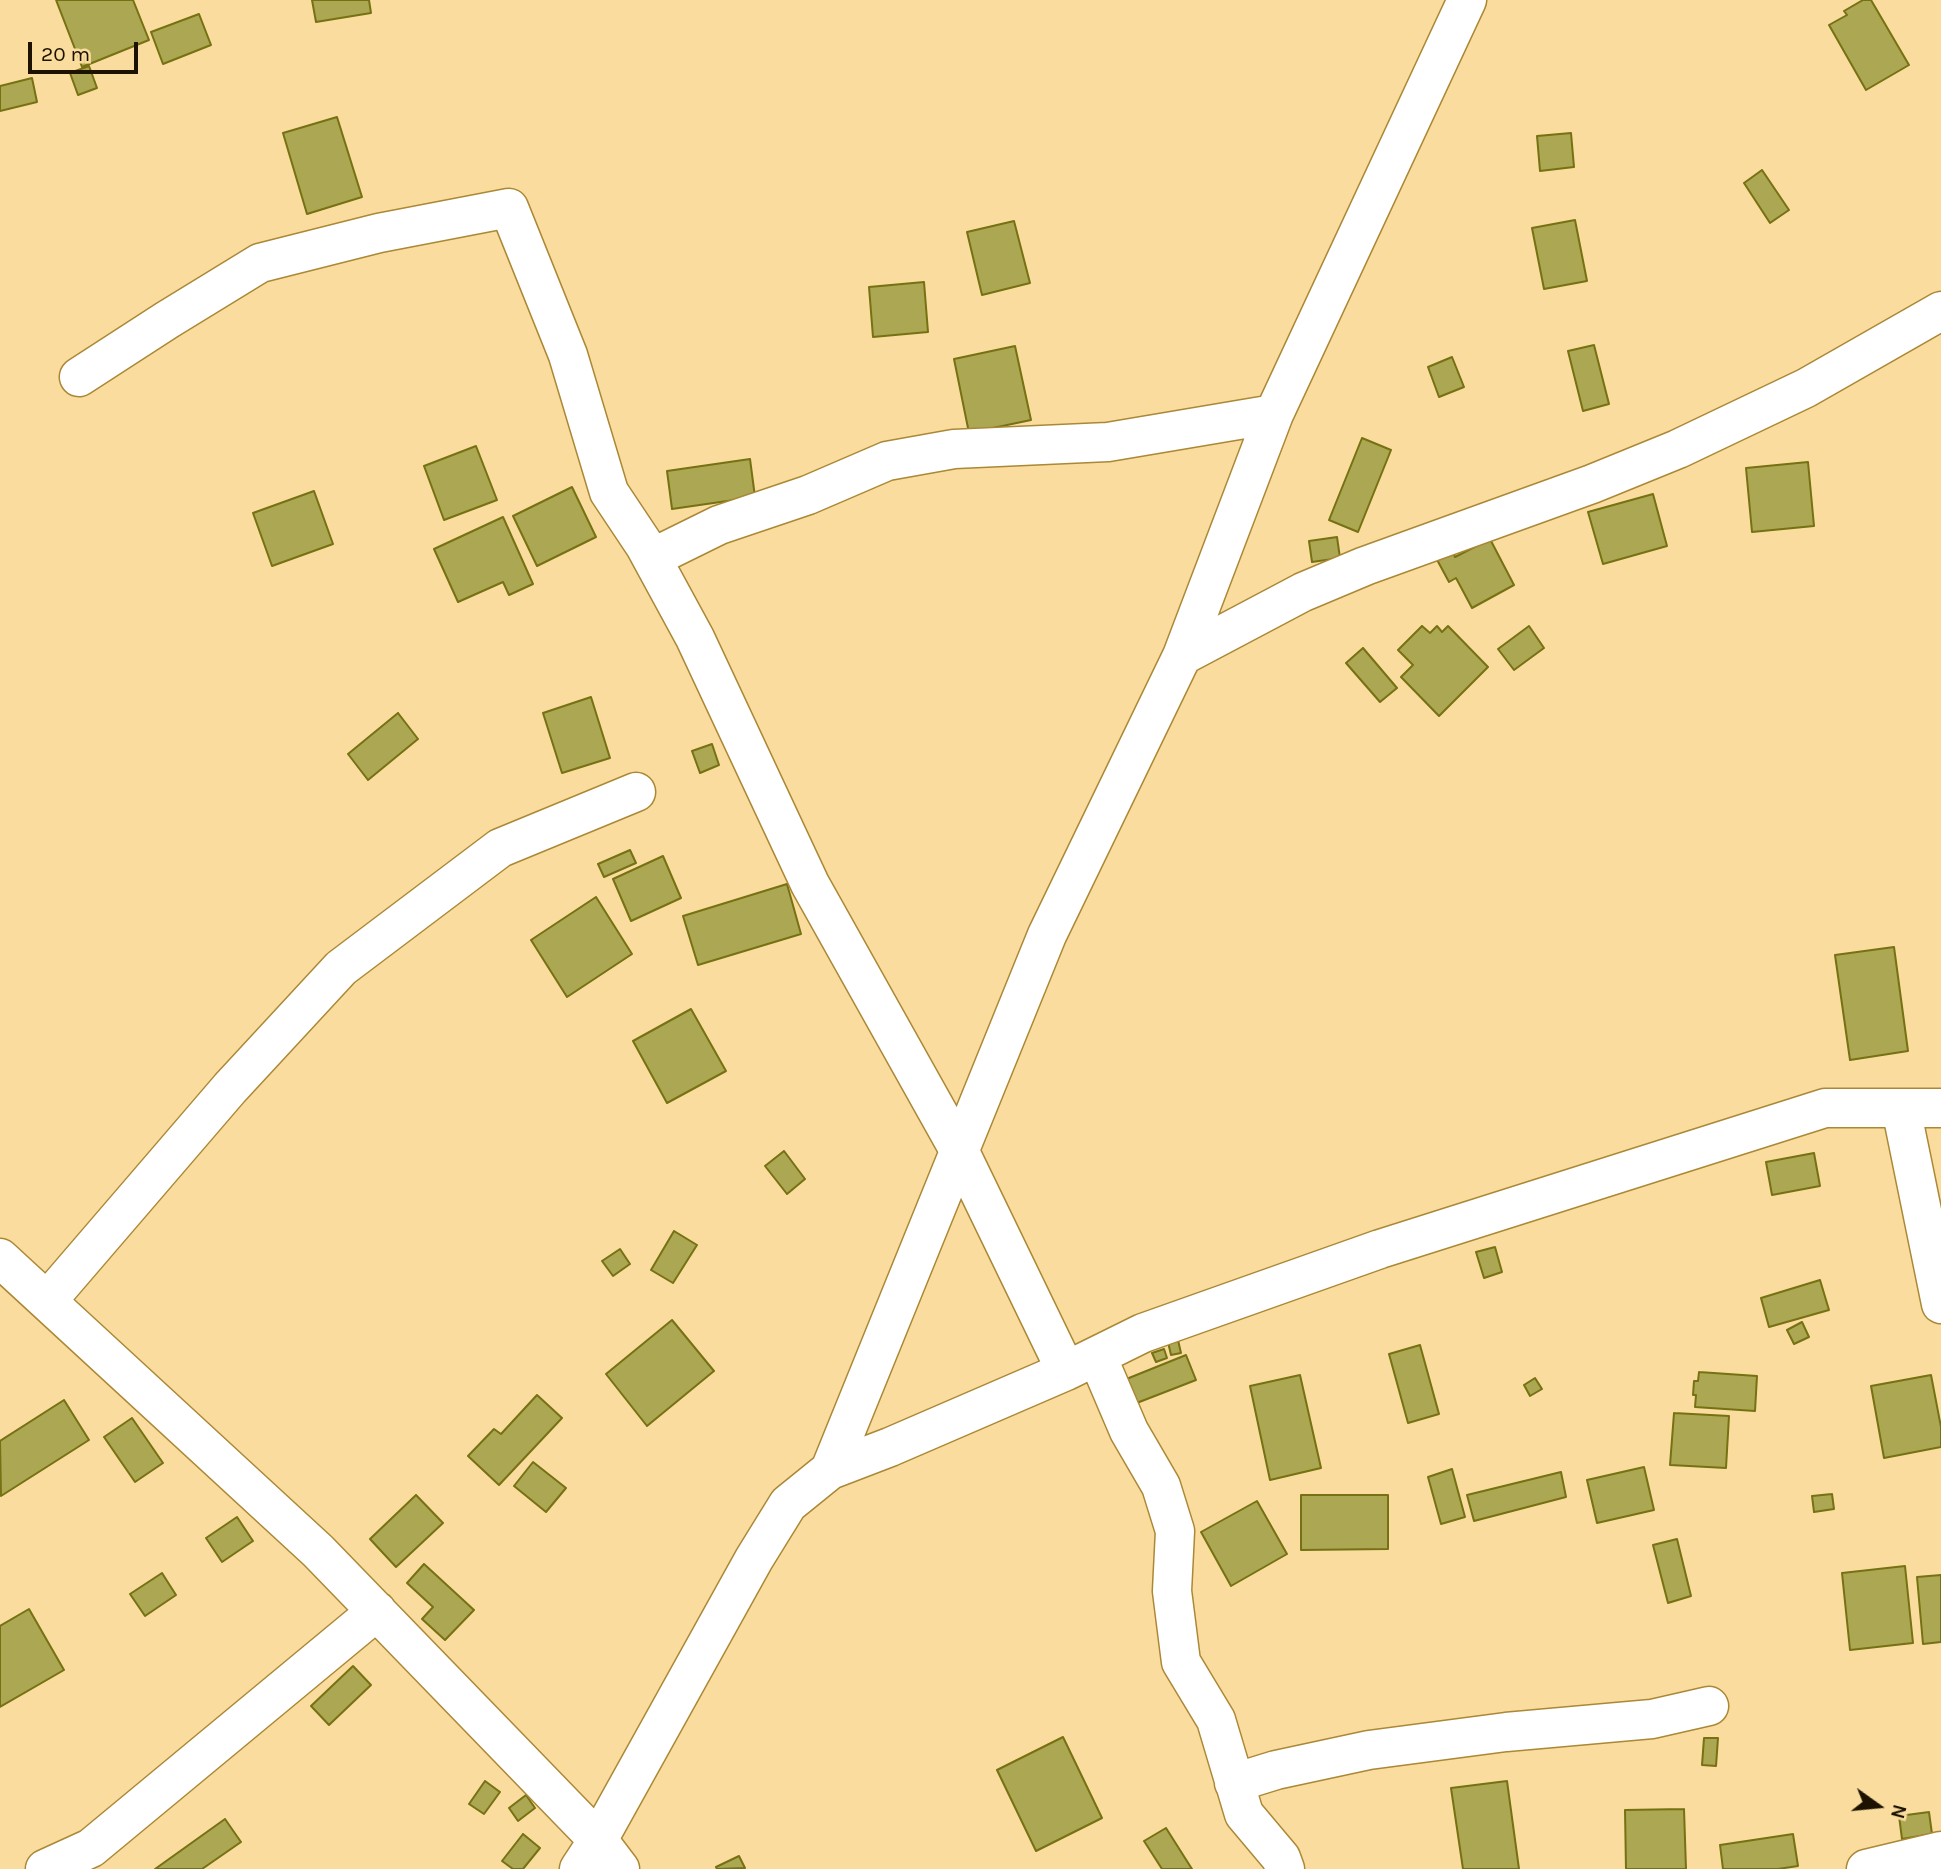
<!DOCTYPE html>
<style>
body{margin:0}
#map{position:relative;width:1941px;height:1869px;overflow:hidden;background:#fadd9e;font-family:Karla,sans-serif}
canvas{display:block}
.north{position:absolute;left:1843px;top:1771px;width:70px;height:70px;-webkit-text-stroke:5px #fadd9e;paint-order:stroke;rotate:105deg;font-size:19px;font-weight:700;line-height:28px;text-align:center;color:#1d1200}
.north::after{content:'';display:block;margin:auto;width:24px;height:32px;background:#1d1200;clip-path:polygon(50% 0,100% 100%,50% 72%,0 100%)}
.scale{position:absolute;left:28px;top:42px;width:110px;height:32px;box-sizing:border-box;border:4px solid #1d1200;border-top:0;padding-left:9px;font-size:21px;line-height:24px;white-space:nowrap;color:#1d1200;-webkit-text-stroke:5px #fadd9e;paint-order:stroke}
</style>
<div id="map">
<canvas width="1941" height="1869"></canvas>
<div class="north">N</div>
<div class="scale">20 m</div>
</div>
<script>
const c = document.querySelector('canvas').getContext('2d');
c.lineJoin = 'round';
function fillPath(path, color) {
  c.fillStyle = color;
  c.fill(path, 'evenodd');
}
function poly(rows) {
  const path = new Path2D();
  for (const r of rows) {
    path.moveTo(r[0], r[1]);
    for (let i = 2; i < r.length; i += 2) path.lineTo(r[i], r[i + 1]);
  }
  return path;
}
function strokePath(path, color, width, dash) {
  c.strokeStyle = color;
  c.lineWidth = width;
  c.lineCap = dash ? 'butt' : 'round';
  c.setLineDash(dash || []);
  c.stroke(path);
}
const building = poly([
 [56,0,133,0,149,40,82,67,56,0],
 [312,0,369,0,371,13,316,22,312,0],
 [1863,0,1871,0,1909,65,1866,90,1829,25,1847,15,1844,11,1863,0],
 [199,14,211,45,163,64,151,32,199,14],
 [89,66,97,88,78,95,70,73,89,66],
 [32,78,37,102,0,111,0,86,32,78],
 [337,117,362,197,307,214,283,133,337,117],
 [1571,133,1574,167,1540,171,1537,136,1571,133],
 [1762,170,1789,210,1770,223,1744,183,1762,170],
 [1575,220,1587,281,1544,289,1532,228,1575,220],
 [1014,221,1030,283,982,295,967,232,1014,221],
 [924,282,928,332,873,337,869,287,924,282],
 [1594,345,1609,404,1583,411,1568,351,1594,345],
 [1015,346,1031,420,969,433,954,359,1015,346],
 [1452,357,1464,387,1439,397,1428,367,1452,357],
 [1362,438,1391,450,1358,532,1329,520,1362,438],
 [476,446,497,500,444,520,424,466,476,446],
 [750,459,755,497,672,509,667,471,750,459],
 [1808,462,1814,526,1752,532,1746,468,1808,462],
 [572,487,596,537,537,566,513,516,572,487],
 [314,491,333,544,272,566,253,513,314,491],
 [1653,494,1667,546,1603,564,1588,512,1653,494],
 [503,517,533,584,509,595,503,582,458,602,434,549,503,517],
 [1337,537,1340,558,1312,562,1309,541,1337,537],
 [1490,539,1514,585,1472,608,1456,578,1449,582,1435,556,1451,548,1455,557,1490,539],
 [1422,626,1430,633,1437,626,1442,632,1448,626,1488,667,1439,716,1401,677,1413,665,1398,650,1422,626],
 [1529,626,1544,648,1514,670,1498,649,1529,626],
 [1363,648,1397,688,1380,702,1346,663,1363,648],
 [591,697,610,758,562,773,543,713,591,697],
 [398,713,418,739,368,780,348,754,398,713],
 [712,744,719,765,700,773,692,751,712,744],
 [630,850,636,863,604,877,598,864,630,850],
 [663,856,681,898,631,921,613,879,663,856],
 [787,884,801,934,698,965,683,916,787,884],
 [596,897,632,954,567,997,531,940,596,897],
 [1894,947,1908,1051,1850,1060,1835,955,1894,947],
 [691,1009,726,1071,667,1103,633,1041,691,1009],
 [784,1151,805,1179,787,1194,765,1166,784,1151],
 [1814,1153,1820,1186,1772,1195,1766,1162,1814,1153],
 [674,1231,697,1245,673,1283,651,1270,674,1231],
 [1495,1247,1502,1272,1484,1278,1476,1252,1495,1247],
 [620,1249,630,1264,613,1276,602,1261,620,1249],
 [1820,1280,1829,1310,1769,1327,1761,1298,1820,1280],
 [672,1320,714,1371,647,1426,606,1374,672,1320],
 [1802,1322,1809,1337,1794,1344,1787,1330,1802,1322],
 [1178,1340,1181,1353,1171,1355,1168,1342,1178,1340],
 [1420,1345,1439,1414,1408,1423,1389,1354,1420,1345],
 [1164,1349,1167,1358,1156,1362,1152,1353,1164,1349],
 [1186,1355,1196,1380,1129,1406,1119,1382,1186,1355],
 [1699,1372,1757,1376,1755,1411,1695,1407,1696,1395,1693,1395,1694,1381,1698,1381,1699,1372],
 [1300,1375,1321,1468,1270,1480,1250,1386,1300,1375],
 [1931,1375,1941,1427,1941,1447,1884,1458,1871,1386,1931,1375],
 [1535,1378,1542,1389,1530,1396,1524,1385,1535,1378],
 [537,1395,562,1418,499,1485,468,1456,494,1429,501,1434,537,1395],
 [64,1400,89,1440,1,1496,0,1441,64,1400],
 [1674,1413,1729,1416,1726,1468,1670,1465,1674,1413],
 [132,1418,163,1463,135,1482,104,1437,132,1418],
 [533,1462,566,1488,546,1512,514,1486,533,1462],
 [1644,1467,1654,1510,1597,1523,1587,1480,1644,1467],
 [1452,1469,1465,1517,1441,1524,1428,1477,1452,1469],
 [1561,1472,1566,1497,1474,1521,1467,1495,1561,1472],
 [1832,1494,1834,1509,1814,1512,1812,1496,1832,1494],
 [416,1495,443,1523,396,1567,370,1539,416,1495],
 [1301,1495,1388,1495,1388,1549,1301,1550,1301,1495],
 [1257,1501,1287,1554,1231,1586,1201,1532,1257,1501],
 [237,1517,253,1541,222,1562,206,1538,237,1517],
 [1677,1539,1691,1596,1668,1603,1653,1545,1677,1539],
 [424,1564,474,1610,445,1640,422,1619,433,1607,407,1583,424,1564],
 [1905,1566,1913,1643,1850,1650,1842,1573,1905,1566],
 [162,1573,176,1595,145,1616,130,1594,162,1573],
 [1941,1575,1941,1642,1923,1644,1917,1577,1941,1575],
 [29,1609,64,1670,0,1707,0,1626,29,1609],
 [353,1666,371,1685,329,1725,311,1706,353,1666],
 [1063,1737,1102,1818,1036,1851,997,1770,1063,1737],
 [1704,1738,1718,1738,1716,1766,1702,1765,1704,1738],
 [485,1781,500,1792,484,1814,469,1804,485,1781],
 [1507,1781,1519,1869,1463,1869,1451,1788,1507,1781],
 [526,1795,535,1808,518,1821,509,1808,526,1795],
 [1684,1809,1686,1869,1626,1869,1625,1810,1684,1809],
 [1929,1812,1932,1834,1902,1839,1899,1816,1929,1812],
 [225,1819,241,1842,202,1869,155,1869,225,1819],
 [1166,1828,1192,1869,1162,1869,1144,1841,1166,1828],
 [523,1834,540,1848,523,1869,513,1869,502,1861,523,1834],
 [1793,1834,1798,1866,1778,1869,1723,1869,1720,1845,1793,1834],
 [739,1856,745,1868,717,1869,716,1867,739,1856]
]);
const minor = poly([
 [79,377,167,320,260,263,379,233,509,208,568,355,609,492,645,546,695,638,810,884,960,1152,1066,1371],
 [652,558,719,525,808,495,887,461,954,449,1108,442,1274,414],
 [1182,656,1303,592,1365,566,1592,484,1678,449,1806,388,1941,311],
 [1901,1108,1941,1304],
 [0,1258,318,1551,598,1840,620,1869],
 [47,1301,230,1088,341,968,500,848,636,792],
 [1097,1356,1129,1431,1161,1486,1175,1531,1172,1591,1181,1662,1216,1720,1244,1814,1281,1858,1285,1869],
 [830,1470,1047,935,1182,656,1274,414,1467,0],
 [1234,1783,1276,1770,1369,1750,1506,1732,1652,1719,1709,1706],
 [45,1869,91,1848,377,1611],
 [579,1869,598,1840,754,1559,788,1504,830,1470,890,1447,1066,1371,1143,1333,1380,1249,1825,1108,1941,1108],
 [1866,1869,1941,1851]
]);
fillPath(building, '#aca752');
strokePath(building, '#767112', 2);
strokePath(minor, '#ab8836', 41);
strokePath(minor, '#fff', 38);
</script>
